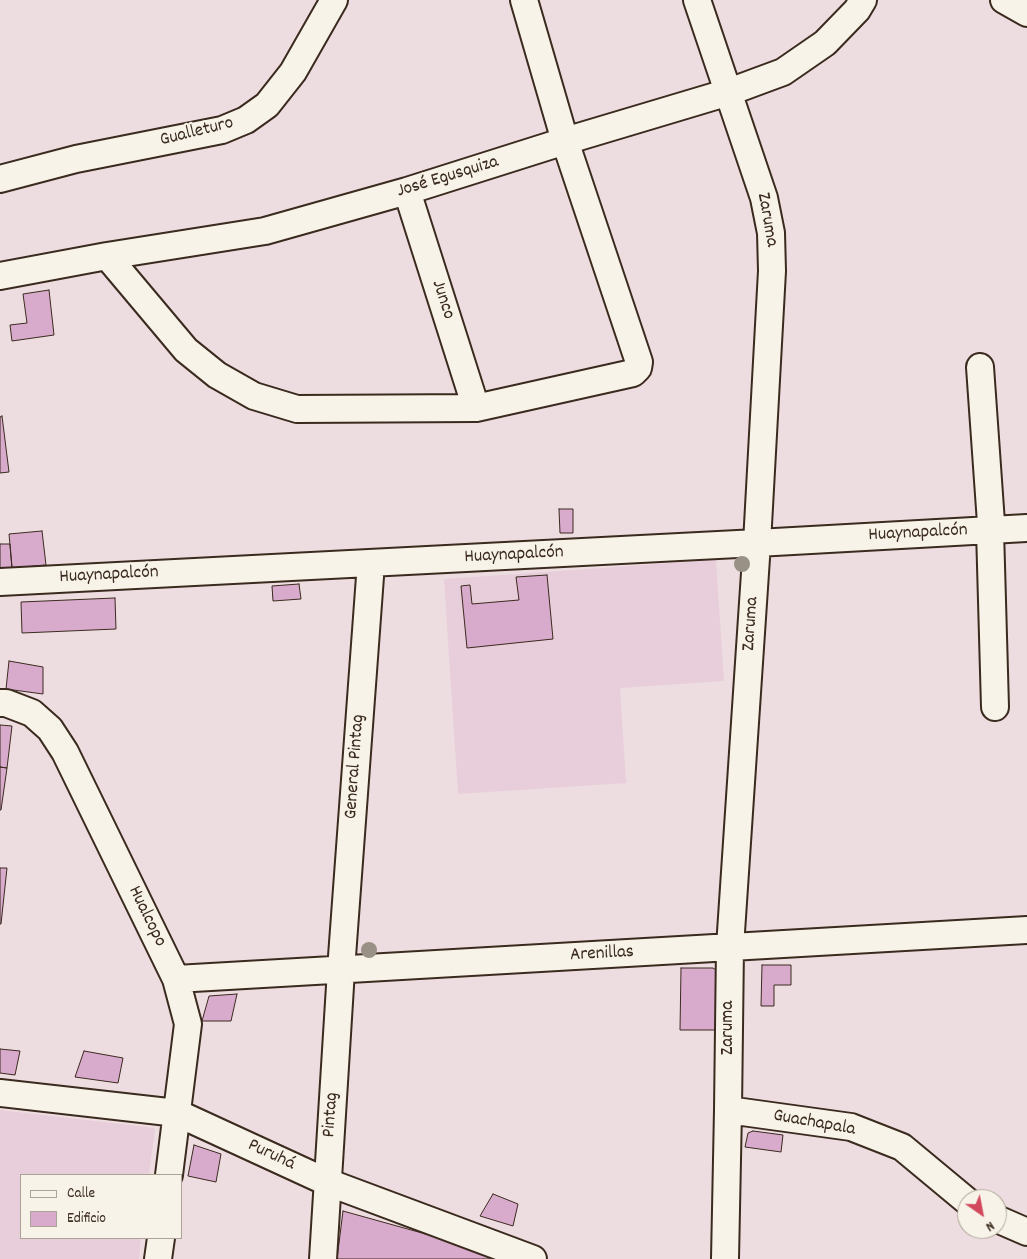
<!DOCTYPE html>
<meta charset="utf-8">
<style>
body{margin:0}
#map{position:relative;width:1027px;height:1259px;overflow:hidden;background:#eedde0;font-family:Dekko,sans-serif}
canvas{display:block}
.legend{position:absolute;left:20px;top:1174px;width:162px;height:65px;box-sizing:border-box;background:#f7f3e8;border:1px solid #aca397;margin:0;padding:6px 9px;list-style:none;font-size:15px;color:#3b2a1e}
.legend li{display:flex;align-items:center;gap:10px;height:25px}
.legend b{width:25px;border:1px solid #aca397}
.north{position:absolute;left:957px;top:1189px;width:50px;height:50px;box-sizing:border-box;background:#f7f3e8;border:1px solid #aca397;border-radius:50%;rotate:147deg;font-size:14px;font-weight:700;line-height:20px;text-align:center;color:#3b2a1e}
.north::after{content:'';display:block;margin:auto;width:18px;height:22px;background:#d1495b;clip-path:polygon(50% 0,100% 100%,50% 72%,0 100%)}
</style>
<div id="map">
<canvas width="1027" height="1259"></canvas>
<ul class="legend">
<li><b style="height:6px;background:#f7f3e8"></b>Calle</li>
<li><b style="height:14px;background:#d8aacc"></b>Edificio</li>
</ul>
<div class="north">N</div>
</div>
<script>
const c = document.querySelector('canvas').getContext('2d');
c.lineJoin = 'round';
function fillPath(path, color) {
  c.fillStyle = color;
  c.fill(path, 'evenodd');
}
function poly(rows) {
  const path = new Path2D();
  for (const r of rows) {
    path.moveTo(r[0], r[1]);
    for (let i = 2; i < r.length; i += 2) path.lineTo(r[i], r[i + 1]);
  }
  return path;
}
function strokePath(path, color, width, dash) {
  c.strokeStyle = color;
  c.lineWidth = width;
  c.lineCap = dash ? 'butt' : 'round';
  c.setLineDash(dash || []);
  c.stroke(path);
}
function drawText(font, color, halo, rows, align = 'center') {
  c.font = font + ' Dekko,sans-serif';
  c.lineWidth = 4;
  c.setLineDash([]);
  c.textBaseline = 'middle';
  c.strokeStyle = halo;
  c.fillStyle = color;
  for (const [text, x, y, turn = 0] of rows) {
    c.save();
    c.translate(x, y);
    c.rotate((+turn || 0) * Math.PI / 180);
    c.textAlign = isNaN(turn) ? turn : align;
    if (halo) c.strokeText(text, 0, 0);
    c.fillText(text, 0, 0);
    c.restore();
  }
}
const built = poly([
 [716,560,724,681,620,688,626,783,458,794,444,579],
 [0,1110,155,1128,149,1175,21,1175,21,1238,141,1238,139,1259,0,1259]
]);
const building = poly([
 [49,290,54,335,12,341,10,325,27,323,23,294,49,290],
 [2,416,9,472,0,473,0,417,2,416],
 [559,509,573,509,573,533,560,533,559,509],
 [42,531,46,565,12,568,9,534,42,531],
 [0,544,10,544,12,568,0,569,0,544],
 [547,575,553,639,467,648,461,586,470,585,472,604,519,600,516,577,547,575],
 [299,584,301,599,273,601,272,586,299,584],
 [115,598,116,629,22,633,21,602,115,598],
 [9,661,43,667,43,694,6,689,9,661],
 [0,725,12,726,7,768,0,767,0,725],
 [0,767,7,768,1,810,0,810,0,767],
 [0,868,7,868,1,924,0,924,0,868],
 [762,965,791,965,791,985,774,985,774,1006,761,1006,762,965],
 [681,968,713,968,720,973,725,1030,680,1030,681,968],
 [237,994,231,1021,202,1021,209,996,237,994],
 [0,1049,20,1051,15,1075,0,1073,0,1049],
 [84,1051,123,1058,118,1083,75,1077,84,1051],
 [753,1131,783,1135,781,1152,745,1147,748,1133,753,1131],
 [194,1145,221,1154,216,1182,188,1176,194,1145],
 [493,1194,518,1204,513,1226,480,1216,493,1194],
 [343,1211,494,1253,492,1259,337,1259,343,1211]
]);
const street = poly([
 [697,0,764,198,771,233,772,271,757,543,730,947,728,1110,725,1259],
 [1004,0,1027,13],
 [0,179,76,159,222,130,246,120,267,105,293,72,334,0],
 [407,191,476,408],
 [107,256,186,350,217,375,254,396,297,409,476,408,633,373,638,368,639,362,565,141,524,0],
 [0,276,107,256,265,231,407,191,565,141,729,92,783,72,825,43,857,10,863,0],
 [980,367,991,523,990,530,995,707],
 [0,582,757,543,1027,528],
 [0,703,6,703,32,713,50,729,65,752,176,979,188,1024,169,1175],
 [176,979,1027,930],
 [0,1093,177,1113,327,1182,533,1259],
 [728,1110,851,1127,902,1147,967,1201],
 [997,1219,1027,1232],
 [158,1259,161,1238],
 [323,1259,341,970,371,563]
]);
const trees = [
 [742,564],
 [369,950]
];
const streetNames = [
 ["Gualleturo",197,133,-14],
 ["José Egusquiza",448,178,-17],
 ["Zaruma",766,220,80],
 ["Junco",442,300,72],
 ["Huaynapalcón",918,534,-3],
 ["Huaynapalcón",514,556,-3],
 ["Huaynapalcón",109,576,-3],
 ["Zaruma",752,624,-86],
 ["General Pintag",356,767,-86],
 ["Hualcopo",146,917,64],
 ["Arenillas",602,955,-3],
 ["Zaruma",729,1028,-90],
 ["Pintag",332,1115,-86],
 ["Guachapala",814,1124,10],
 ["Puruhá",271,1156,25]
];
fillPath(built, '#e7ceda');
fillPath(building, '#d8aacc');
strokePath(building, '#3b2a1e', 1);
strokePath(street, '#3b2a1e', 30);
strokePath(street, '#f7f3e8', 26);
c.fillStyle = '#999086';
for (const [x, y] of trees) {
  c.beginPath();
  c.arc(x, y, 8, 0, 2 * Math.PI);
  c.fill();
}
drawText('19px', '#3b2a1e', '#f7f3e8', streetNames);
</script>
